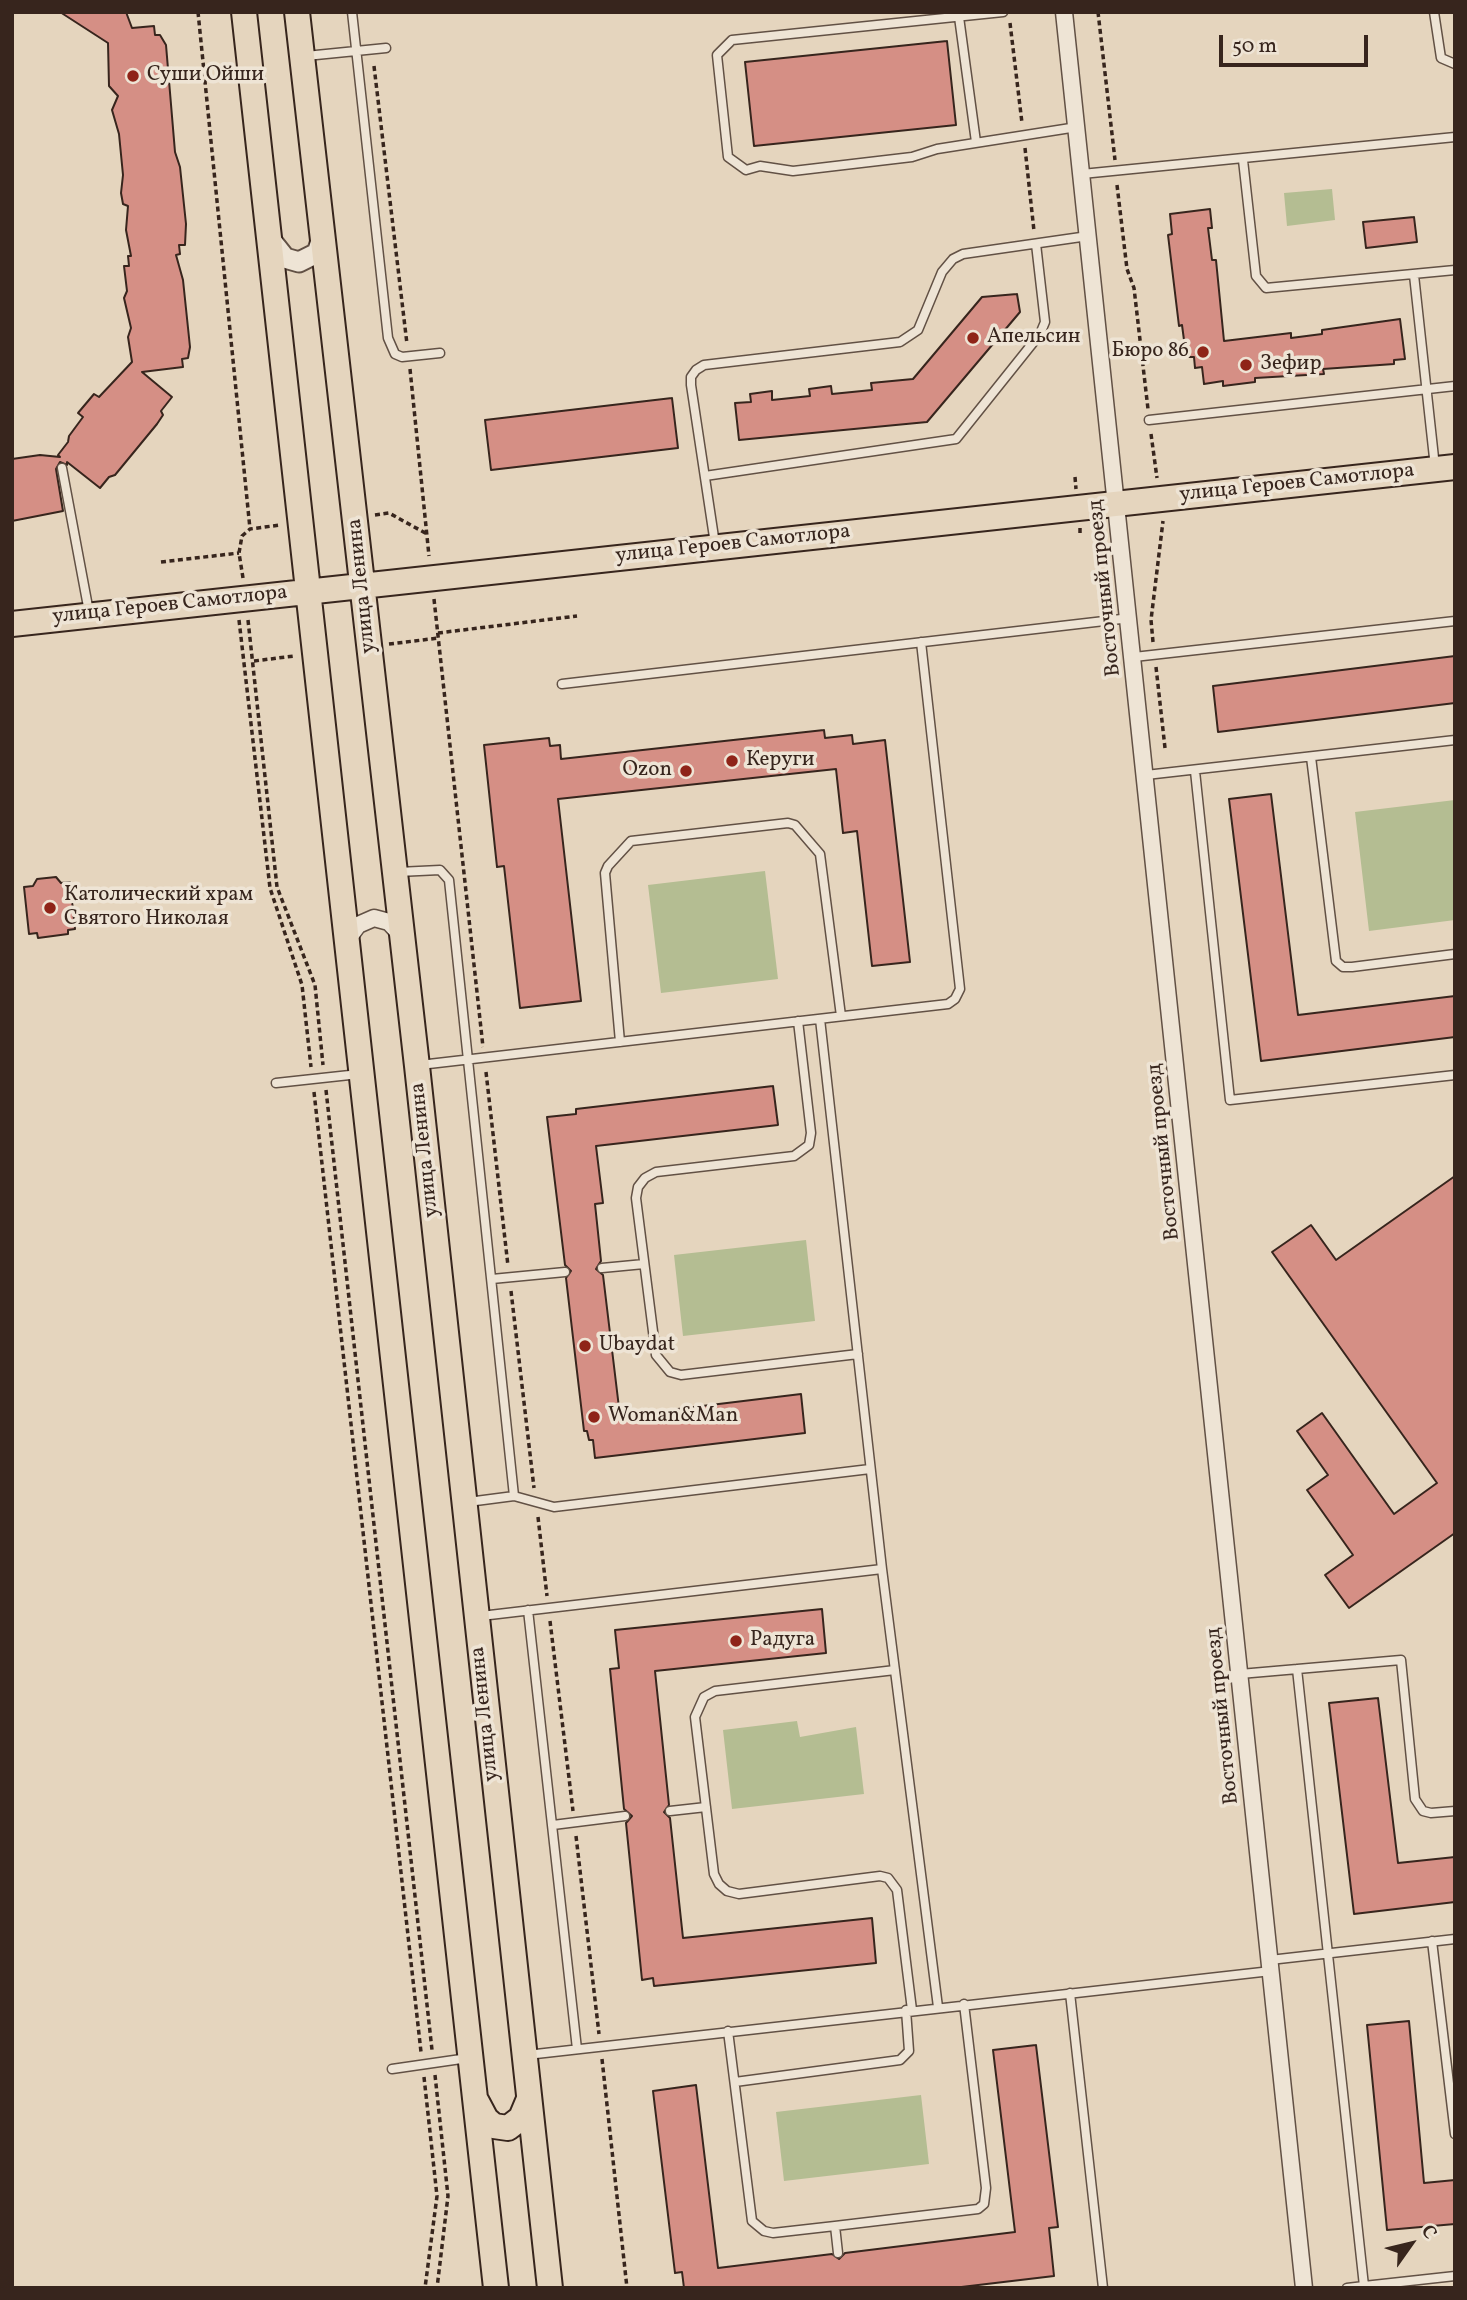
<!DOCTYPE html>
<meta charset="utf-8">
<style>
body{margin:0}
#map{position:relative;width:1467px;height:2300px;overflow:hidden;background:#e5d5be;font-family:Vollkorn,serif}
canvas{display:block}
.frame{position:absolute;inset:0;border:14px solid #37251d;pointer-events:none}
.north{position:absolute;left:1376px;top:2209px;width:70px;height:70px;-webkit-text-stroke:5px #eee4d5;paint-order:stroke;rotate:56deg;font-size:19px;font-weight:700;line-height:28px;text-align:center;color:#37251d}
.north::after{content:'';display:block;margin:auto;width:24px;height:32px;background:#37251d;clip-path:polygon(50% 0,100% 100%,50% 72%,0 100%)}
.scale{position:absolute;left:1219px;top:35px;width:149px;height:32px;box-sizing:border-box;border:4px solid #37251d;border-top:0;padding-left:9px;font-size:21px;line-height:24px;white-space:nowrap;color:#37251d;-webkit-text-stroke:5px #eee4d5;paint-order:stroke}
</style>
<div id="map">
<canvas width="1467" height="2300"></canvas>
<div class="frame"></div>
<div class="north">С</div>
<div class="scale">50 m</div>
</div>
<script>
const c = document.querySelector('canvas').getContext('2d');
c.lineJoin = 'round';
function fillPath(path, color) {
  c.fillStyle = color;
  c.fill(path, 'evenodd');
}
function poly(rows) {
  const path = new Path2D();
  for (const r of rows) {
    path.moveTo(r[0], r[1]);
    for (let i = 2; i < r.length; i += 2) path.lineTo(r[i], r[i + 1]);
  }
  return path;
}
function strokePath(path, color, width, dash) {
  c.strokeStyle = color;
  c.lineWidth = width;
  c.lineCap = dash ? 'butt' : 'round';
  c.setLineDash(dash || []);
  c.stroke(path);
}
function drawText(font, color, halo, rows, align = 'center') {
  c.font = font + ' Vollkorn,serif';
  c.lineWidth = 7;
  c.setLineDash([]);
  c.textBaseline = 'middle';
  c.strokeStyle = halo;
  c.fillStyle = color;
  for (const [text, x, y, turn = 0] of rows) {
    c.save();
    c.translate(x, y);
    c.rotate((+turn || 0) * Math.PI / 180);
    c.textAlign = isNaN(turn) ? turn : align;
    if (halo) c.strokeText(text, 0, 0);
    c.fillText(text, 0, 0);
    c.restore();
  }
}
const green = poly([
 [1332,189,1335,220,1287,226,1284,193],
 [1455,800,1455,920,1369,931,1355,812],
 [765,871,778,979,661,993,648,885],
 [806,1240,815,1321,683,1336,674,1255],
 [797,1721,800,1737,856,1727,864,1794,732,1809,723,1730],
 [921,2095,929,2164,784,2181,776,2112]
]);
const building = poly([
 [60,12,126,12,132,28,154,26,155,35,160,35,166,45,175,152,180,167,186,224,185,245,179,245,180,254,176,255,183,280,190,347,188,358,182,359,183,367,142,372,172,397,161,411,163,415,157,424,115,475,109,477,100,488,67,462,67,465,60,462,56,469,63,511,12,521,12,459,40,455,60,457,58,455,68,442,69,436,83,417,78,413,94,394,99,397,132,362,128,337,131,328,124,298,127,291,124,266,129,266,128,256,131,256,126,230,128,206,123,204,121,193,123,175,119,134,112,110,118,96,109,86,108,43,60,12],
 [947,41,956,125,754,146,745,62,947,41],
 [1210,209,1212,228,1208,228,1212,260,1216,260,1224,341,1291,333,1291,338,1322,334,1322,330,1400,319,1405,359,1394,360,1394,364,1323,369,1324,374,1255,378,1255,382,1223,386,1223,381,1204,384,1202,367,1195,368,1194,357,1189,357,1187,340,1184,340,1182,325,1179,326,1168,235,1172,234,1170,214,1210,209],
 [1414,217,1417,242,1366,248,1363,222,1414,217],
 [1017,294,1020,312,927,422,739,440,735,403,751,402,750,394,772,391,772,400,810,396,809,389,831,386,832,394,872,390,871,383,913,379,982,297,1017,294],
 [672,398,678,448,491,470,485,420,672,398],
 [1455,656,1455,703,1218,732,1213,686,1455,656],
 [824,730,825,738,852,735,853,744,885,740,910,962,872,966,857,831,843,833,836,769,558,799,581,1001,520,1008,504,866,497,867,484,745,549,738,550,746,560,745,561,759,824,730],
 [1271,794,1298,1015,1455,996,1455,1037,1261,1061,1229,799,1271,794],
 [56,877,61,883,70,882,75,929,68,930,68,934,38,938,37,933,29,934,24,887,33,886,37,879,56,877],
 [773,1086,778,1125,596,1146,603,1203,595,1204,601,1261,596,1269,603,1275,620,1416,801,1394,805,1433,595,1458,593,1440,589,1440,587,1431,584,1431,566,1278,571,1271,565,1265,547,1117,576,1114,576,1109,773,1086],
 [1455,1176,1455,1533,1349,1608,1325,1575,1353,1555,1307,1490,1328,1475,1297,1431,1322,1413,1394,1514,1437,1483,1272,1252,1311,1225,1336,1260,1455,1176],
 [822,1609,826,1653,655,1671,669,1805,664,1812,670,1818,683,1938,872,1918,876,1963,654,1986,653,1978,642,1980,626,1823,632,1816,624,1809,610,1669,619,1668,615,1630,822,1609],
 [1378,1698,1398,1863,1455,1857,1455,1902,1354,1914,1329,1703,1378,1698],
 [1409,2021,1424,2183,1455,2180,1455,2224,1387,2230,1367,2025,1409,2021],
 [1036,2045,1058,2227,1049,2228,1054,2276,953,2288,684,2288,682,2272,675,2273,653,2091,696,2085,718,2268,832,2254,839,2259,845,2253,1015,2232,993,2050,1036,2045]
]);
const path = poly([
 [198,12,250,529],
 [1098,12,1115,160],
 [1010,23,1022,123],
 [374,66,407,344],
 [1025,148,1034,231],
 [1117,185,1127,269,1134,288,1148,409],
 [410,369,429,556],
 [1151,434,1157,478],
 [1075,477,1076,489],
 [375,515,389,513,427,534],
 [1080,528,1080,536],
 [161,562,239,553],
 [243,578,239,553,242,536,250,529,280,525],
 [434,599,483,1047],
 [239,620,270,888,302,985,311,1067],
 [248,620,277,887,315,985,323,1065],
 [438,633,577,616],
 [1153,642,1151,620,1163,521],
 [389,644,439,638],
 [254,661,294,656],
 [1156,667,1165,748],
 [486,1072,508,1266],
 [326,1090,432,2050],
 [314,1092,421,2052],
 [511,1291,534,1488],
 [538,1517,547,1596],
 [550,1621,573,1811],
 [576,1836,599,2034],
 [602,2059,627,2288],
 [435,2075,448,2196,437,2288],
 [424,2077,437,2196,425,2288]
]);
const service = poly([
 [352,12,388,338,395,354,402,357,440,353],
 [1003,12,732,40,717,55,728,157,746,170,760,166,793,171,912,157,937,149,1077,127],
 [1434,12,1441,58,1455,64],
 [959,17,976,142],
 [306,56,386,48],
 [1243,160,1256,276,1266,288,1455,270],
 [1082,174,1455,137],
 [1414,275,1435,467],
 [1149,420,1455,386],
 [62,468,89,612],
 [705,476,956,439,1040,334,1045,322,1036,244],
 [715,544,691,385,691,377,696,370,704,365,900,342,918,330,942,272,953,259,963,254,1088,236],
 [1134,657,1455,621],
 [562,684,1130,618],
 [1311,757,1336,961,1343,967,1352,967,1455,954],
 [1195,771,1230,1100,1455,1075],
 [1146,775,1455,740],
 [398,872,440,870,449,880,514,1496],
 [820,1019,882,1569,938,2007],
 [798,1021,811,1133,809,1145,794,1156,656,1172,645,1178,638,1187,636,1198,656,1355,670,1372,681,1375,858,1354],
 [620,1042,605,873,608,866,631,841,788,823,795,825,820,854,841,1016],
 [420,1065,948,1004,955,999,960,989,921,642],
 [276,1083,359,1074],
 [602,1268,644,1264],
 [492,1279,565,1272],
 [468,1502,514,1496,554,1507,870,1469],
 [528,1610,577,2049],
 [481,1616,882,1569],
 [1297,1669,1364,2286,1347,2288],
 [895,1670,715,1691,704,1697,695,1717,714,1874,719,1884,727,1891,739,1894,880,1876,888,1878,897,1890,912,2010],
 [1240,1674,1401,1660,1415,1799,1423,1811,1431,1813,1455,1811],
 [670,1811,706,1807],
 [553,1825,625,1816],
 [1432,1941,1455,2134],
 [1270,1960,1455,1939],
 [1070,1993,1103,2288],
 [728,2031,752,2221,764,2231,773,2233,835,2226,978,2209,984,2204,986,2188,964,2004],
 [527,2055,1271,1971],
 [392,2069,468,2058],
 [735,2082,900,2060,909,2051,906,2010],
 [835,2226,838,2253],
 [1364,2286,1455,2276]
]);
const minor = poly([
 [1064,12,1304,2288],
 [347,940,358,925,374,918,389,922,402,936]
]);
const tertiary = poly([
 [270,239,285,258,299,262,317,253,323,235]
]);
const primary = poly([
 [244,12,496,2288],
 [297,12,417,1066,550,2288],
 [12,624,1455,467],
 [477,2102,486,2119,494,2126,508,2128,521,2118,529,2099]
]);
const markers = [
 [133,76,7,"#8f2418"],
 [973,338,7,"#8f2418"],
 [1203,352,7,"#8f2418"],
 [1246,365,7,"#8f2418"],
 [732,761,7,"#8f2418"],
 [686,771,7,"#8f2418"],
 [50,908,7,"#8f2418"],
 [585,1346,7,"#8f2418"],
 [594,1417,7,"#8f2418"],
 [736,1641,7,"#8f2418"]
];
const poiNames = [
 ["Суши Ойши",147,76],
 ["Апельсин",987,338],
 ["Бюро 86",1189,352,"right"],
 ["Зефир",1260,365],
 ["Керуги",746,761],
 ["Ozon",672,771,"right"],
 ["Католический храм",64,896],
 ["Святого Николая",64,920],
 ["Ubaydat",599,1346],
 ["Woman&Man",608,1417],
 ["Радуга",750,1641]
];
const streetNames = [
 ["улица Героев Самотлора",1297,484,-6],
 ["улица Героев Самотлора",733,545,-6],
 ["улица Ленина",363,586,-96],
 ["Восточный проезд",1106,588,-96],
 ["улица Героев Самотлора",170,606,-6],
 ["улица Ленина",426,1150,-96],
 ["Восточный проезд",1165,1152,-96],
 ["улица Ленина",486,1714,-96],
 ["Восточный проезд",1224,1716,-96]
];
fillPath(green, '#b4bd92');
fillPath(building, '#d58f85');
strokePath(building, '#37251d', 2);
strokePath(service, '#625145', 11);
strokePath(minor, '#625145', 19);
strokePath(tertiary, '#625145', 23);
strokePath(primary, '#37251d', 28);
strokePath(path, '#37251d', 3.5, [5, 3.5]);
strokePath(service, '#eee4d5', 8);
strokePath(minor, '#eee4d5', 16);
strokePath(tertiary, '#eee4d5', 19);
strokePath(primary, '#e5d5be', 24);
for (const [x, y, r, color] of markers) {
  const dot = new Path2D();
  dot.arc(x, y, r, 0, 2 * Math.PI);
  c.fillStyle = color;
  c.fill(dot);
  strokePath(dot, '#eee4d5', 2.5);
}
drawText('21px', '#37251d', '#eee4d5', poiNames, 'left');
drawText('21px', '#37251d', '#eee4d5', streetNames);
</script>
